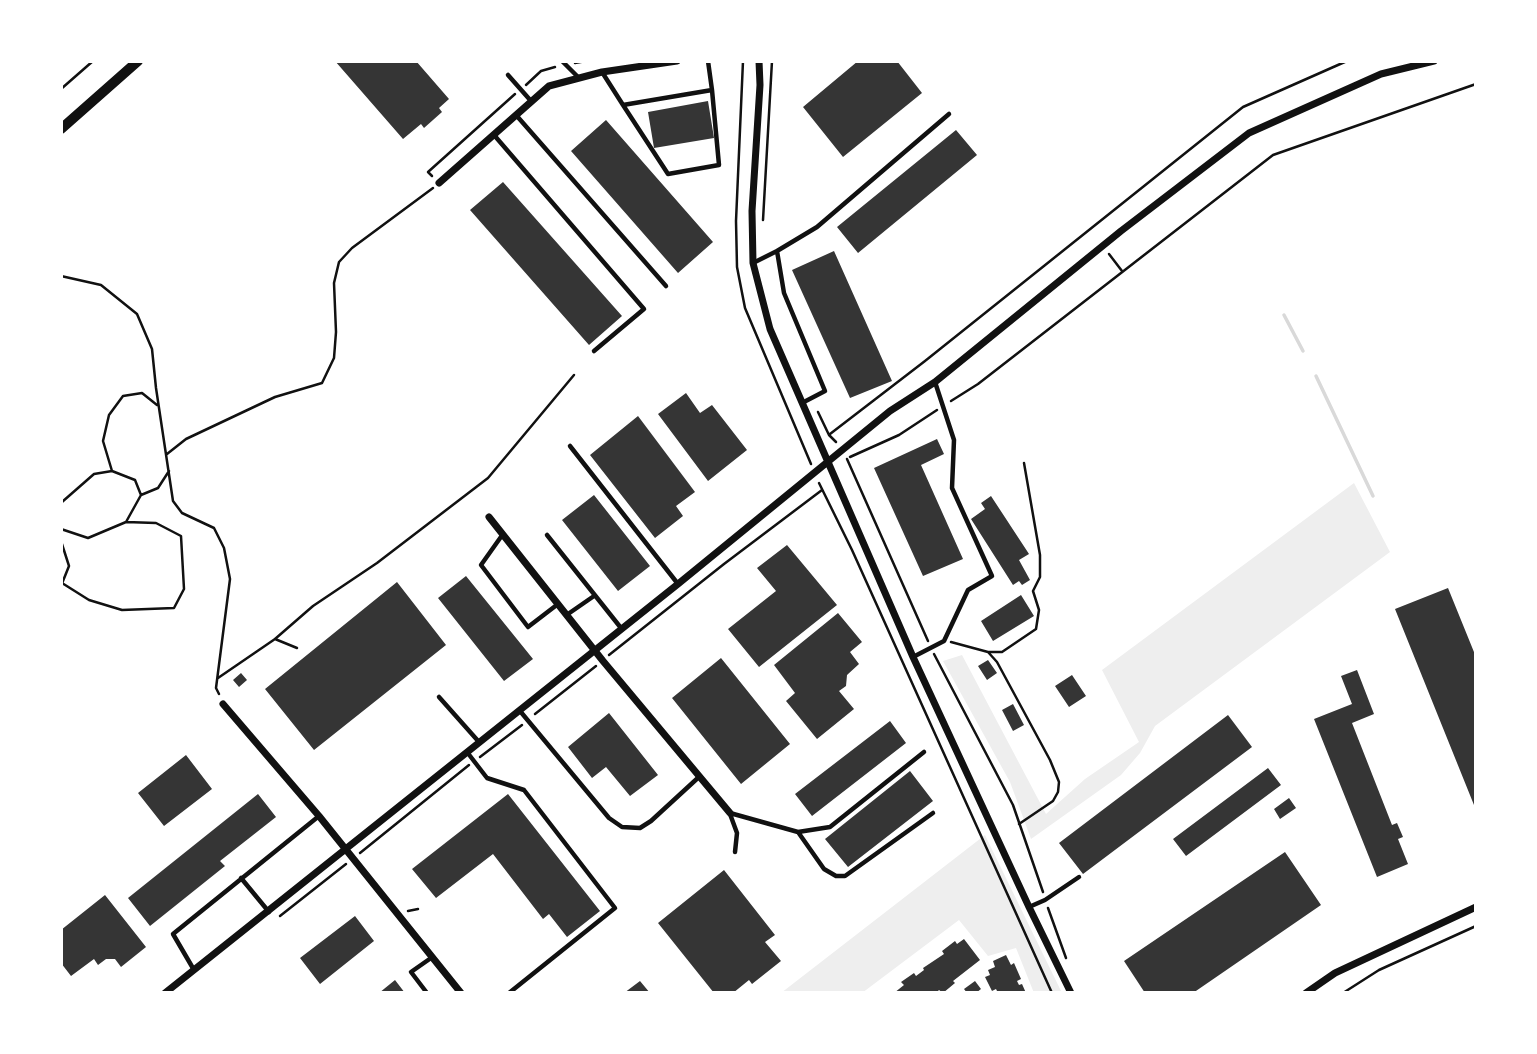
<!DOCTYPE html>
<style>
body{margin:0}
#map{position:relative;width:1537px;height:1054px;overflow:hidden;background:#fff;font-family:"Libre Baskerville",serif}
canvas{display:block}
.frame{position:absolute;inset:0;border:63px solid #fff;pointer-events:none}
</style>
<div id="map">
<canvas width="1537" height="1054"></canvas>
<div class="frame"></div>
</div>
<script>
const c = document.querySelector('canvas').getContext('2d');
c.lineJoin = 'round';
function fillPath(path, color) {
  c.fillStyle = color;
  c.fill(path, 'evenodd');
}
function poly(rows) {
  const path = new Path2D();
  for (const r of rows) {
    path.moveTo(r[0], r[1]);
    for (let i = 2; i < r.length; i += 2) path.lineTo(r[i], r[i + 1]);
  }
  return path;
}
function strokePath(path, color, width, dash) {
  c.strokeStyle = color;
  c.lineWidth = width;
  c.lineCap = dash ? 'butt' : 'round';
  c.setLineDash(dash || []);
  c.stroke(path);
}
const green = poly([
 [1354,483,1390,552,1155,726,1140,753,1121,775,1031,839,1010,782,943,661,962,655,1046,814,1085,779,1139,742,1102,670],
 [985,835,1062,993,1034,993,1016,948,988,956,959,920,862,993,781,993]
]);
const stream = poly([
 [1284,315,1303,351],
 [1316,376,1373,496]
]);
const building = poly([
 [335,61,416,61,449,99,439,108,442,112,424,128,421,124,403,139],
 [858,61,897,61,922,93,843,157,803,107],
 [708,101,714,138,654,148,648,112],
 [606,120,713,242,678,273,571,151],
 [956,130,977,155,858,253,837,227],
 [503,182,622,316,589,345,470,210],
 [834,251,892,381,850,398,792,270],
 [686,393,700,413,712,405,747,450,708,481,658,414],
 [638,416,695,492,676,506,683,516,655,538,590,455],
 [937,439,944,454,921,465,963,559,923,576,874,468],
 [594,495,650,566,618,591,562,520],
 [991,496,1029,554,1019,560,1030,580,1022,585,1019,581,1013,585,971,519,985,509,981,503],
 [787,545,837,605,759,667,728,629,776,591,757,568],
 [466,576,533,659,504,681,438,598],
 [397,582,446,645,314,750,265,689],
 [1448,588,1476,657,1476,810,1395,609],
 [1021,595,1034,616,993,641,981,621],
 [838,613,862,642,850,652,859,664,847,675,846,686,839,691,854,709,817,739,786,701,795,693,774,665],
 [721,658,790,744,741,784,672,698],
 [988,660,997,673,987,680,978,666],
 [1357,670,1374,714,1352,723,1392,825,1397,823,1403,837,1398,839,1408,864,1377,877,1314,719,1352,704,1341,676],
 [241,673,247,680,239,687,233,680],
 [1072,675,1086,696,1069,707,1055,686],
 [1013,704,1024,725,1013,731,1002,710],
 [609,713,658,775,630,796,606,767,592,778,568,747],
 [1228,715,1252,747,1083,874,1059,843],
 [890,721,906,743,812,816,795,794],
 [186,755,212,789,164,826,138,793],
 [1268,768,1281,785,1186,856,1173,839],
 [910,771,933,801,848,867,825,839],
 [258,794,276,817,220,861,225,866,150,926,128,898],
 [508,794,600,911,567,937,549,914,543,919,493,854,436,898,412,869],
 [1289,798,1296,808,1280,819,1274,809],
 [1285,852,1321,905,1193,993,1145,993,1124,961],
 [724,870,775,935,765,942,781,961,752,984,749,980,733,993,714,993,658,923],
 [105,895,146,947,121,967,115,959,106,959,98,965,94,959,71,976,61,963,61,930],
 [355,916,374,941,320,984,300,958],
 [964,939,980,960,953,981,955,983,943,993,939,990,936,993,894,993,904,985,901,982,914,973,916,976,924,970,923,968,944,954,942,951,955,941,957,944],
 [1006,955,1011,965,1014,963,1021,979,1017,981,1019,985,1022,984,1026,993,998,993,996,989,992,991,985,977,990,975,988,970,995,967,993,961],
 [395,980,405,993,379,993],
 [640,981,650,993,624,993],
 [975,981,981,989,976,993,967,993,964,989]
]);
const path = poly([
 [743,61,736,221,737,267,745,308,811,464],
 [575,63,586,61],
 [526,85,541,71,555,67],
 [61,89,93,61],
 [432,176,428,172,515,94],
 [763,220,772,61],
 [1109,254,1122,271],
 [61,276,101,285,137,314,152,349,156,388,173,501,182,513,214,528,224,548,230,579,216,688,219,694],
 [951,401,978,384,1273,155,1476,84],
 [818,412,829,435,836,442],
 [830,434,925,361,1243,107,1347,61],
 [167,454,186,439,275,397,322,383,334,358,336,332,334,283,339,262,352,248,433,188],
 [850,457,899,435,937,410],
 [847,459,928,641],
 [112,471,103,441,109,415,123,396,142,393,157,405],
 [819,483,852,550,1052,993],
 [141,495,158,488,169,471],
 [61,507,62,502,94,474,112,471,135,480,141,495,126,522,88,538,61,529],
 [61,541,69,566,61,586],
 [62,583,89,600,122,610,174,608,184,589,181,536,156,523,126,522],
 [275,639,313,606,377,563,488,478,574,375],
 [951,642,988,652,997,662,1050,760,1059,782,1058,792,1053,801,1019,824],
 [988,652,1002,652,1036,629,1039,610,1033,591,1040,577,1040,555,1024,463],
 [934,654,1013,805,1043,892],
 [609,655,724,564,822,490],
 [218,678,275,639,297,648],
 [535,714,596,666],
 [480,757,522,725],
 [360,853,469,765],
 [1048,908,1066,958],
 [408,911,418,909],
 [280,916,346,864],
 [1343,993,1379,970,1476,926]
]);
const service = poly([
 [562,61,578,77],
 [602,72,623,105,712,90,708,61],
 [508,75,531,101],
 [623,105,668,174,719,165,712,90],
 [516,115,666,286],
 [494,135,644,309,594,351],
 [777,251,817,227,949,114],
 [753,263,777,251,784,293,825,391,802,403],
 [570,446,678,584],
 [503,534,481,565,528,627,558,604],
 [547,535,621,628],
 [568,614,594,596],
 [913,657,944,641,968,590,992,576,952,488,954,440,935,382],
 [439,697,479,742],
 [520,711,609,818,622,827,640,828,651,821,700,776],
 [467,752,487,778,524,790,615,908,509,993],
 [730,813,798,832,830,827,924,752],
 [730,814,737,833,735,852],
 [798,832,824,869,836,876,845,876,933,813],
 [241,878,269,912],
 [1029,907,1045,900,1079,877],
 [194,970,173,934,319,816],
 [427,993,411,972,431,958]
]);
const minor = poly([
 [759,61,760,85,752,211,753,263,770,329,913,657,1029,907,1071,993],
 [439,183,549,86,602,72,677,61],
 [489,517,603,661,730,813],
 [223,704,319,816,461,993],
 [165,993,678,584,890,411,935,382,1121,231,1249,133,1381,74,1434,61],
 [1306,993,1335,973,1476,907]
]);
const tertiary = poly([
 [61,129,138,61]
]);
fillPath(green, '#eee');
strokePath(stream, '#d9d9d9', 3.5);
fillPath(building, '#353535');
strokePath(path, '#111', 2.5);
strokePath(service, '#111', 4.5);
strokePath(minor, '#111', 7);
strokePath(tertiary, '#111', 10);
</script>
